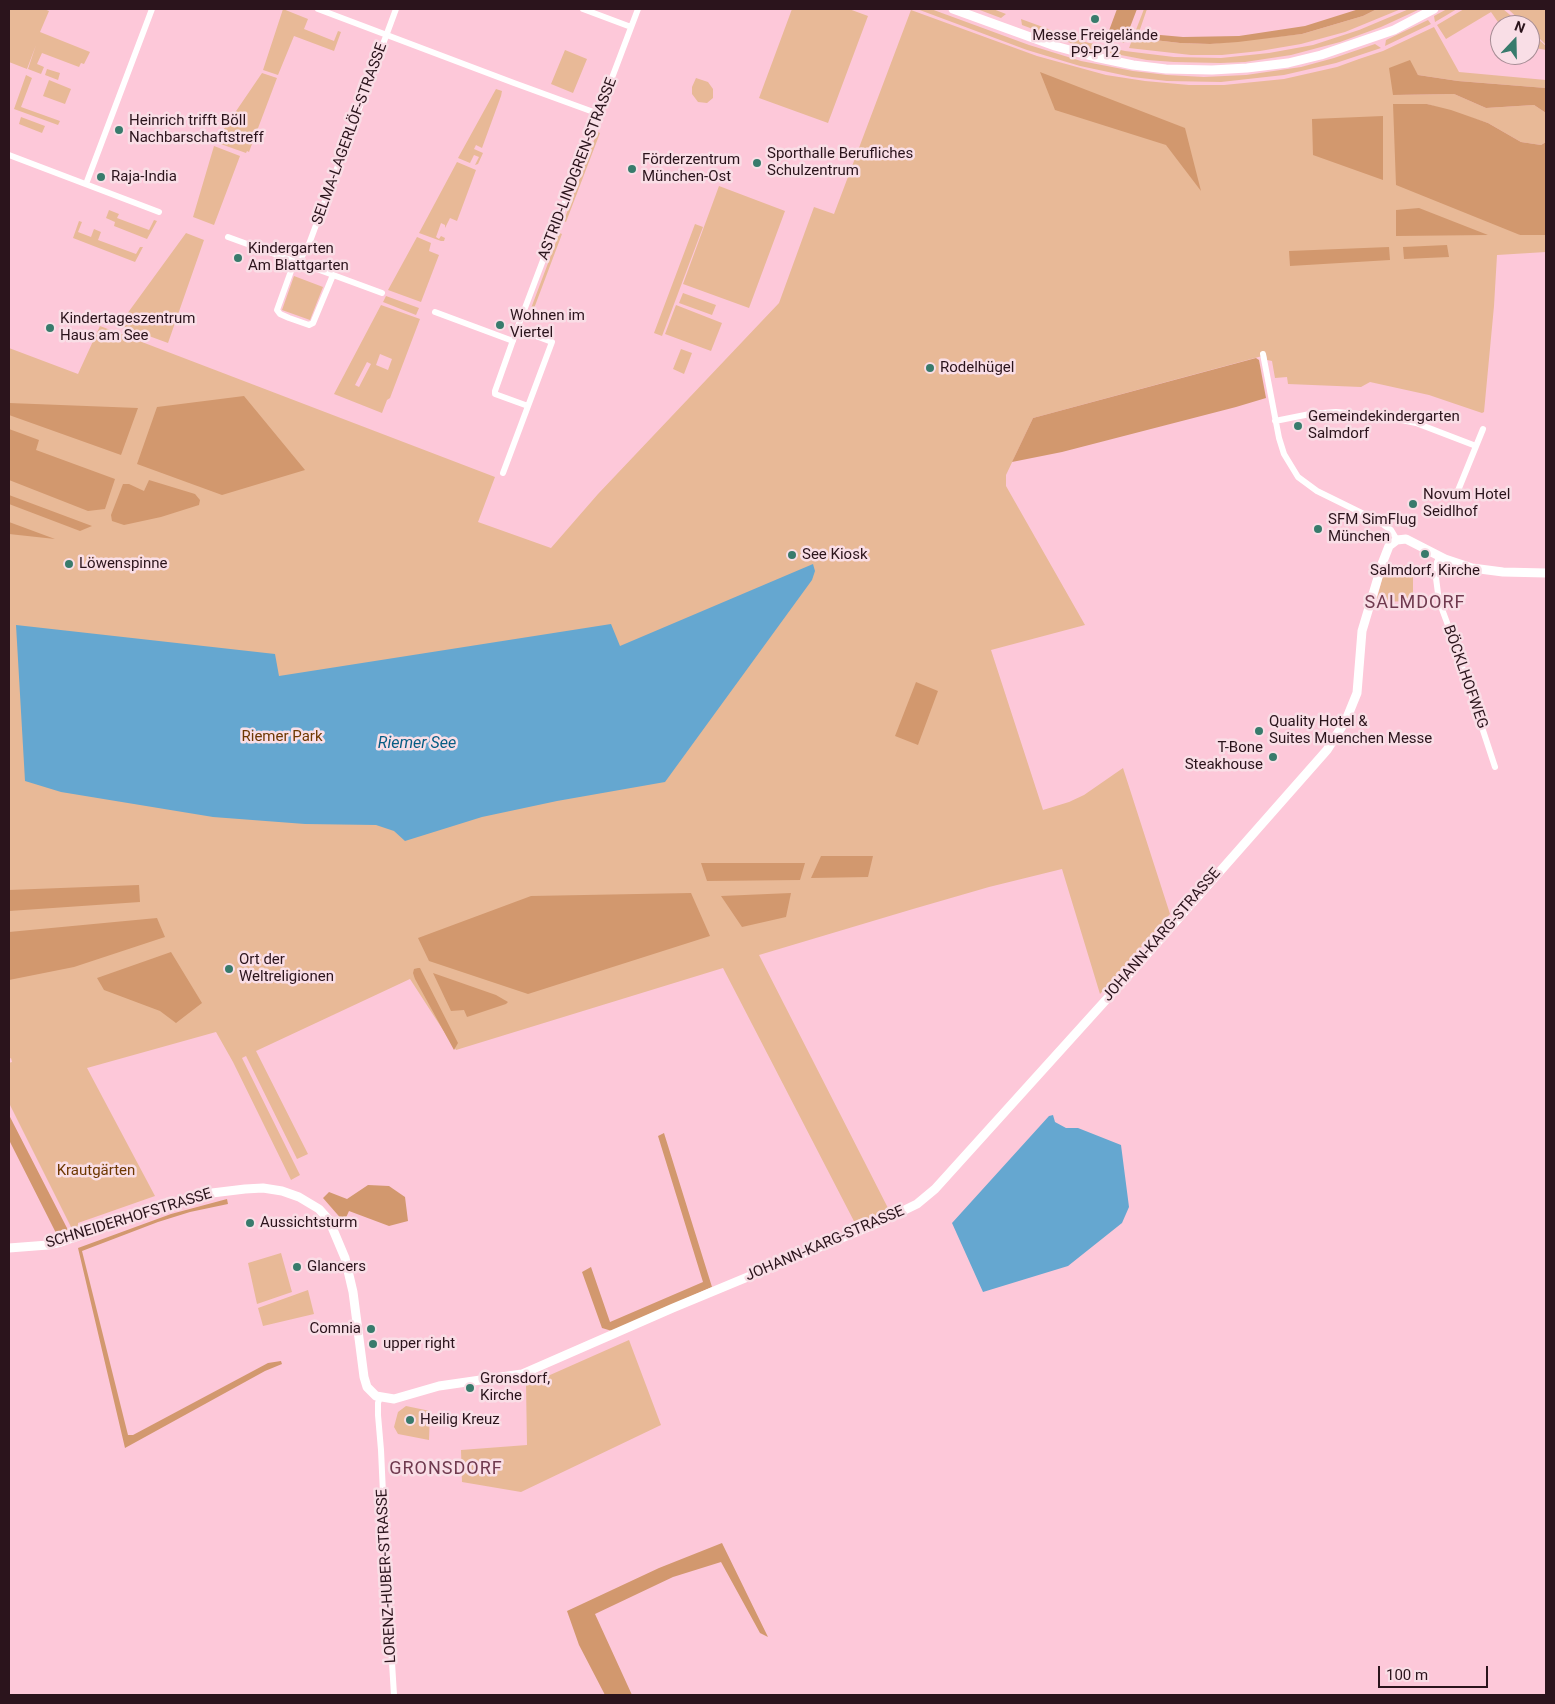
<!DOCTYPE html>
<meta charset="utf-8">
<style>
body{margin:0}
#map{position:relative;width:1555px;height:1704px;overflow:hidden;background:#fdc8d9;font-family:Roboto,sans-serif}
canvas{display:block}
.frame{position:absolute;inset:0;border:10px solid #2b141c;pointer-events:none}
.north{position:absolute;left:1490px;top:15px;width:50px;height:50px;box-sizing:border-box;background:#f9dee6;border:1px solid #a78d95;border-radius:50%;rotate:21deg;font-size:14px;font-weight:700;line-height:20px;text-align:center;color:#2b141c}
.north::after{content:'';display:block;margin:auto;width:18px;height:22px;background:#387b6c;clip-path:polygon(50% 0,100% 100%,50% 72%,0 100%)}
.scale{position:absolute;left:1378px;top:1666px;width:110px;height:22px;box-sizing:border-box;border:2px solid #2b141c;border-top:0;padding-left:6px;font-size:15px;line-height:18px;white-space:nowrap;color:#2b141c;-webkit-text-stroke:4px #f9dee6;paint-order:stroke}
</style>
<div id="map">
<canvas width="1555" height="1704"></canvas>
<div class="frame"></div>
<div class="north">N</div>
<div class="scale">100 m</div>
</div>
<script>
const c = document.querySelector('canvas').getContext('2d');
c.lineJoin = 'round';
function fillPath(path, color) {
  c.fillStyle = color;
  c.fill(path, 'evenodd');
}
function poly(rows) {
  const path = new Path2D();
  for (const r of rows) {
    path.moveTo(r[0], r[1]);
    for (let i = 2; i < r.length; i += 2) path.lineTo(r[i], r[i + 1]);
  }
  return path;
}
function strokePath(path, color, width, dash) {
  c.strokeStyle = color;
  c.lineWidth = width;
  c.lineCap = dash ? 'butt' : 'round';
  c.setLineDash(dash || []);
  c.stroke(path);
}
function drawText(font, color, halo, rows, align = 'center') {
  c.font = font + ' Roboto,sans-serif';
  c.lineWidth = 5;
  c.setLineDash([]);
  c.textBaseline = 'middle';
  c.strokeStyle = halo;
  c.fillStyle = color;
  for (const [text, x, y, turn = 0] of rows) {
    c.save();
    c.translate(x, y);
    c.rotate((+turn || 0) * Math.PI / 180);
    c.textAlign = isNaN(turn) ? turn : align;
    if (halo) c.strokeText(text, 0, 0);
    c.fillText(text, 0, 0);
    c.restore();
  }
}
const green = poly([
 [10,9,44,9,49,11,40,32,90,52,84,64,81,63,79,67,42,53,37,64,44,67,41,74,28,69,36,45,27,69,9,62],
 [283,9,308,19,304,29,334,41,338,31,341,32,334,51,294,36,278,75,263,70],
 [792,9,849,9,868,16,828,123,759,98],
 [917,9,931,9,1029,45,1081,61,1133,71,1167,75,1204,77,1246,75,1301,67,1334,58,1375,44,1381,48,1336,63,1284,75,1221,82,1167,81,1132,77,1080,66,1027,50],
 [977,9,993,9,1006,14,1001,18],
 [1144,9,1147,9,1137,38,1180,43,1210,44,1302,34,1363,16,1377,9,1401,9,1345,32,1301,44,1260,51,1222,55,1191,55,1129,48],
 [1409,9,1420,9,1381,27,1340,42,1291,55,1245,62,1220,63,1174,62,1147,60,1100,51,1079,46,1022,25,1021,19,1081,41,1125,51,1174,57,1221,58,1269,53,1313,45,1359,30],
 [1447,9,1457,9,1435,22,1434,16],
 [1464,9,1503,9,1522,25,1500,25,1491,12,1446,39,1437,25],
 [1508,9,1546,9,1546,45,1530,29,1530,25,1525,25],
 [911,10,1037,56,1106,75,1145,81,1189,85,1224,85,1284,79,1337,67,1359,59,1383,51,1434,27,1459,72,1546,80,1546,88,1458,81,1418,75,1409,61,1393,95,1454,94,1486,108,1534,105,1546,113,1546,142,1541,145,1521,142,1488,123,1427,104,1393,105,1520,235,1546,235,1546,252,1497,255,1494,306,1484,412,1482,413,1429,395,1370,382,1361,387,1288,384,1287,377,1275,378,1272,361,1267,360,1266,355,1033,418,1006,475,1006,486,1085,625,991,650,1043,810,1069,802,1084,795,1123,768,1170,914,1100,994,1062,869,989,887,913,909,759,955,890,1212,857,1227,723,968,456,1050,410,979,256,1051,308,1154,297,1159,246,1056,242,1058,300,1175,291,1180,233,1062,216,1032,87,1068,155,1196,78,1223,78,1227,72,1229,9,1103,9,1063,12,1062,11,1058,9,1059,9,348,78,374,100,326,495,477,478,522,551,548,598,494,779,303,814,207,834,214],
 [1428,20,1431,24,1385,46,1386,40],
 [1530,32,1546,46,1546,50,1530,47],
 [565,50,587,59,573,93,551,84],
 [47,69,60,73,58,80,45,75],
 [262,73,277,78,249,152,247,151,246,153,215,142],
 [26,75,32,78,21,107,60,121,58,125,14,109],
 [696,78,708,82,713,89,713,98,707,103,698,102,692,94,692,87],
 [49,80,71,89,65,104,43,96],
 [496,89,502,91,501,96,482,148,476,145,474,149,483,153,478,164,475,165,479,157,474,155,470,163,458,158],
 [21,117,45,126,42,133,19,124],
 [595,131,600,133,566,222,561,220,564,214,566,215,596,135,594,134],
 [214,146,240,156,214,225,193,217],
 [457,162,476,170,457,221,450,218,445,228,445,225,441,223,436,237,439,239,441,236,445,238,444,241,441,241,419,233],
 [719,186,785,211,749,308,683,284],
 [109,210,119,214,117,218,149,230,154,220,157,221,147,239,114,226,115,222,106,218],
 [79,221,82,222,78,232,91,237,94,229,101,232,98,240,136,254,140,247,143,247,135,262,73,238],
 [695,224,703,227,662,336,654,333],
 [557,232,562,234,530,319,525,317,527,311,530,311,556,242,554,241],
 [186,233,204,240,168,343,119,325],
 [417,237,431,243,429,251,439,255,421,302,388,290],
 [294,276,323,287,310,320,282,310],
 [683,293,716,305,712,315,679,303],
 [386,296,419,308,416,315,383,302],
 [381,305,420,319,390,398,387,400,382,413,334,394],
 [380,354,392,359,388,370,376,365],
 [367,362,371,364,359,387,355,385],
 [676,305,722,323,711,351,665,334],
 [681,349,692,353,684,374,673,369],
 [1409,565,1413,569,1413,601,1376,602,1384,572,1393,566],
 [281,1253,292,1292,257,1304,248,1263],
 [308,1290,314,1314,263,1326,258,1308],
 [629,1340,661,1425,521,1492,462,1482,461,1450,527,1445,526,1384,541,1379],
 [406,1406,430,1411,429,1440,398,1434,394,1427,398,1412]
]);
const forest = poly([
 [1117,9,1137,9,1124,43,1107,36],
 [1359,9,1377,9,1363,16,1302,34,1238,42,1210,44,1180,43,1137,38,1138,33,1183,37,1239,36,1305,26],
 [1410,60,1418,75,1458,81,1546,88,1546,113,1534,105,1486,108,1454,94,1393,95,1389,68],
 [1040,72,1185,128,1201,191,1166,145,1055,110],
 [1393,104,1427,104,1451,110,1488,123,1521,142,1541,145,1546,142,1546,235,1520,235,1396,185],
 [1383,116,1383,180,1313,155,1312,119],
 [1419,208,1488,235,1396,236,1396,210],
 [1447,245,1449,257,1404,259,1403,247],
 [1389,247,1390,260,1290,266,1289,251],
 [1256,358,1259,360,1266,398,1236,407,1062,452,1012,462,1033,418],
 [244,396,305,470,222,495,137,464,157,407],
 [9,403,138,408,121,455,9,415],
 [9,429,39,440,36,450,115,479,105,509,88,511,9,480],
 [149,480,195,494,200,500,199,505,161,517,124,525,112,521,111,515,123,484,129,484,144,491],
 [9,495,92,526,80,531,9,504],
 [9,522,55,539,9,534],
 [916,682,938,691,918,745,895,736],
 [821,856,873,856,868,877,811,878],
 [701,863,805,863,800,880,707,881],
 [139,885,140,902,9,911,9,890],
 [691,893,710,936,528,994,429,961,418,938,531,896],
 [791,893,786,917,742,927,721,896],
 [157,918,165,937,74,967,9,980,9,932],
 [171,952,202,1003,176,1023,160,1011,104,990,97,978],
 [418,968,420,968,458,1043,454,1050,415,979,413,973,414,969],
 [433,973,496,995,508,1002,506,1004,467,1017,464,1010,451,1011],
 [9,1115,68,1230,56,1233,9,1140],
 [664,1133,712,1287,612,1331,602,1328,582,1272,591,1267,610,1322,703,1282,658,1136],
 [368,1185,389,1186,405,1197,408,1221,389,1226,349,1211,344,1222,323,1198,329,1192,347,1199],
 [227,1199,228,1204,190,1212,158,1222,82,1251,128,1435,133,1435,268,1363,281,1361,282,1364,265,1371,125,1448,78,1248,171,1214],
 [722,1543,768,1637,760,1633,721,1562,673,1577,595,1614,632,1695,605,1695,579,1645,567,1611,659,1568]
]);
const water = poly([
 [813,564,815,571,812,580,665,782,557,801,482,817,405,841,394,831,376,825,305,824,213,817,61,792,25,781,16,625,275,654,279,676,611,624,620,646],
 [1053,1115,1055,1122,1066,1128,1078,1128,1121,1145,1129,1207,1122,1223,1068,1266,983,1292,952,1223,1049,1116]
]);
const street = poly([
 [318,9,514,83,599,114],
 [583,9,631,27],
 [9,155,159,212],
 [86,184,152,9],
 [228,237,291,260,298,259],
 [301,258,309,244,396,9],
 [301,258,306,265,382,293],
 [295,260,277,310,280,314,289,318,309,325,313,323,333,275],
 [435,312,513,341],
 [517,329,638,9],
 [1263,354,1279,438,1284,454,1298,477,1317,491,1378,521,1391,530,1397,540],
 [1275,421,1310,414,1336,412,1383,416,1416,423,1476,446],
 [503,473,552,342,517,329,495,391,495,394,528,406],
 [1457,493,1483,429],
 [1440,556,1437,562,1436,578,1439,601,1452,636,1495,767],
 [380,1397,378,1403,378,1415,381,1450,387,1581,394,1695]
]);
const secondary = poly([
 [953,9,1055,46,1095,57,1133,65,1166,69,1212,70,1247,68,1288,63,1321,55,1394,30,1434,9],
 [9,1248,48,1245,61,1242,169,1204,212,1193,245,1189,263,1188,282,1191,299,1197,319,1209,329,1220,345,1258,353,1292,364,1377,367,1387,376,1396,394,1399,439,1386,522,1374,673,1308,880,1222,917,1204,935,1189,1133,970,1327,750,1346,720,1357,693,1362,631,1382,564,1389,546,1397,540,1406,539,1445,559,1472,568,1503,572,1546,573]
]);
const markers = [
 [1095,19,5,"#387b6c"],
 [119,130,5,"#387b6c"],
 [757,163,5,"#387b6c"],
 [632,169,5,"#387b6c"],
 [101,177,5,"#387b6c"],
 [238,258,5,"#387b6c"],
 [500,325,5,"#387b6c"],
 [50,328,5,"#387b6c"],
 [930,368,5,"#387b6c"],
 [1298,426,5,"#387b6c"],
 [1413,504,5,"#387b6c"],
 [1318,529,5,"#387b6c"],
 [1425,554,5,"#387b6c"],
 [792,555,5,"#387b6c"],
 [69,564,5,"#387b6c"],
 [1259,731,5,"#387b6c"],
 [1273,757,5,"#387b6c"],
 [229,969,5,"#387b6c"],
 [250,1223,5,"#387b6c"],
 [297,1267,5,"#387b6c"],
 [371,1329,5,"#387b6c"],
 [373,1344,5,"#387b6c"],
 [470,1388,5,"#387b6c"],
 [410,1420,5,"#387b6c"]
];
const poiNames = [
 ["Messe Freigelände",1095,36,"center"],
 ["P9-P12",1095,53,"center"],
 ["Heinrich trifft Böll",129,121],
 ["Nachbarschaftstreff",129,138],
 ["Sporthalle Berufliches",767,154],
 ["Schulzentrum",767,171],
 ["Förderzentrum",642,160],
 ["München-Ost",642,177],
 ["Raja-India",111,177],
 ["Kindergarten",248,249],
 ["Am Blattgarten",248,266],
 ["Wohnen im",510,316],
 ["Viertel",510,333],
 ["Kindertageszentrum",60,319],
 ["Haus am See",60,336],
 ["Rodelhügel",940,368],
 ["Gemeindekindergarten",1308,417],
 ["Salmdorf",1308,434],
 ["Novum Hotel",1423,495],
 ["Seidlhof",1423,512],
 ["SFM SimFlug",1328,520],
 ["München",1328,537],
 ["See Kiosk",802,555],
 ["Löwenspinne",79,564],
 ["Salmdorf, Kirche",1425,571,"center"],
 ["Quality Hotel &",1269,722],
 ["Suites Muenchen Messe",1269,739],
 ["T-Bone",1263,748,"right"],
 ["Steakhouse",1263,765,"right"],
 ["Ort der",239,960],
 ["Weltreligionen",239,977],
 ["Aussichtsturm",260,1223],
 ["Glancers",307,1267],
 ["Comnia",361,1329,"right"],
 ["upper right",383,1344],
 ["Gronsdorf,",480,1379],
 ["Kirche",480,1396],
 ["Heilig Kreuz",420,1420]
];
const streetNames = [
 ["SELMA-LAGERLÖF-STRASSE",350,134,-70],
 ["ASTRID-LINDGREN-STRASSE",578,169,-69],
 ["BÖCKLHOFWEG",1465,677,71],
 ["JOHANN-KARG-STRASSE",1162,935,-49],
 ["SCHNEIDERHOFSTRASSE",129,1219,-17],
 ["JOHANN-KARG-STRASSE",825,1244,-23],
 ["LORENZ-HUBER-STRASSE",387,1576,-93]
];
const parkNames = [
 ["Riemer Park",282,737],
 ["Krautgärten",96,1171]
];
const waterNames = [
 ["Riemer See",417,744]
];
const quarterNames = [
 ["SALMDORF",1415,603],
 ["GRONSDORF",446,1469]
];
fillPath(green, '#e8b997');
fillPath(forest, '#d2986e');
fillPath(water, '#65a7d0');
strokePath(street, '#fff', 6);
strokePath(secondary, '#fff', 9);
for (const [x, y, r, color] of markers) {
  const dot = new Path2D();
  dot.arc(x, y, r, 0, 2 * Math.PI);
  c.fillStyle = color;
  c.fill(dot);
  strokePath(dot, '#f9dee6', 2);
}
drawText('15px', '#2b141c', '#f9dee6', poiNames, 'left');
drawText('15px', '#2b141c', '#f9dee6', streetNames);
drawText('15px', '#6e3802', '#f9dee6', parkNames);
drawText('italic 16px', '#065d84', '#f9dee6', waterNames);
c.letterSpacing = '1px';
drawText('18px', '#703a4f', '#f9dee6', quarterNames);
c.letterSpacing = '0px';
</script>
